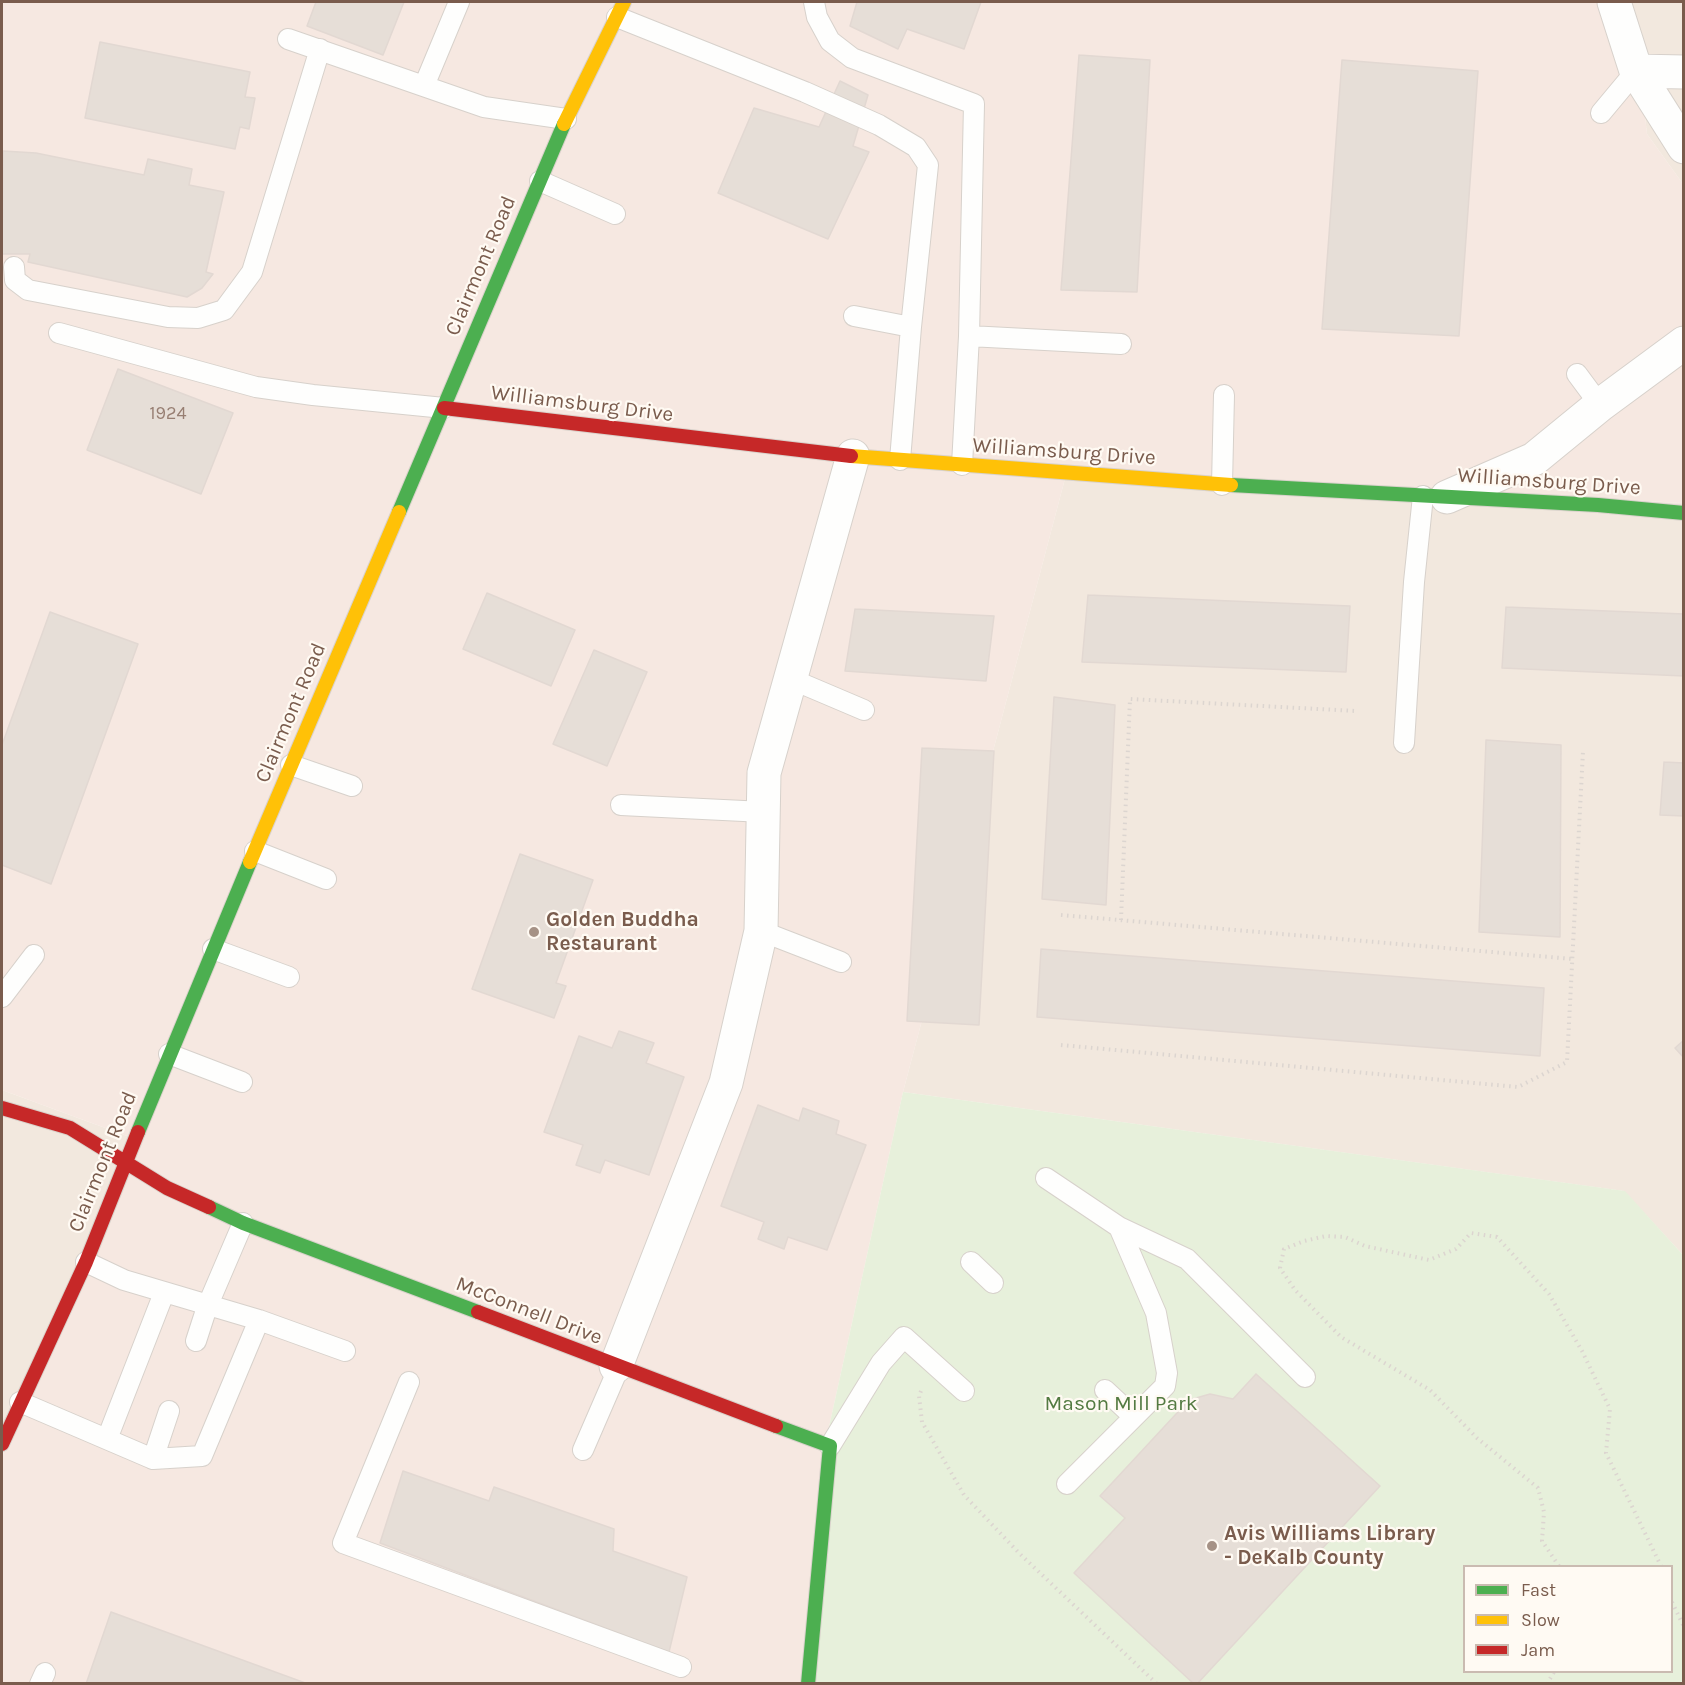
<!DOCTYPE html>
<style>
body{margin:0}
#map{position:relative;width:1685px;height:1685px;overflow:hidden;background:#f9f5f0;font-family:Karla,sans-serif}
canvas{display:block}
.frame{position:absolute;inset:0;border:3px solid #7a5c4d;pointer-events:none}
.legend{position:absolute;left:1463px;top:1565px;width:210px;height:108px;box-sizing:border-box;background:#fffaf3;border:2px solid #cabbb1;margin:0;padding:8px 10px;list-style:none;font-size:18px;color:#7a5c4d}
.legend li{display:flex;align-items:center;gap:12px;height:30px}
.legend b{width:30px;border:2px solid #cabbb1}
</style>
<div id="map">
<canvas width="1685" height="1685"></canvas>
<div class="frame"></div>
<ul class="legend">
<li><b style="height:8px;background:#4caf50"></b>Fast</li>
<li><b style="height:8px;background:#ffc107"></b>Slow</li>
<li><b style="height:8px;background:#c62828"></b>Jam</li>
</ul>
</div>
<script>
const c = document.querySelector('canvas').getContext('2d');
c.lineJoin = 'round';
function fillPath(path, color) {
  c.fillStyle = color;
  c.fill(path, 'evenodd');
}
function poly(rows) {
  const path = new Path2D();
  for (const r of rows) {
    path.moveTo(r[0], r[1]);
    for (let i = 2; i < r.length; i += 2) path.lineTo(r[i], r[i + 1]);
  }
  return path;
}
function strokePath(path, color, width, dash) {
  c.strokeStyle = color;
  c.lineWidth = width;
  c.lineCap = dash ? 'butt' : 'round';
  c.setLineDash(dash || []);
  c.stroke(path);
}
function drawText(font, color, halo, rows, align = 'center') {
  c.font = font + ' Karla,sans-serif';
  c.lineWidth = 4.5;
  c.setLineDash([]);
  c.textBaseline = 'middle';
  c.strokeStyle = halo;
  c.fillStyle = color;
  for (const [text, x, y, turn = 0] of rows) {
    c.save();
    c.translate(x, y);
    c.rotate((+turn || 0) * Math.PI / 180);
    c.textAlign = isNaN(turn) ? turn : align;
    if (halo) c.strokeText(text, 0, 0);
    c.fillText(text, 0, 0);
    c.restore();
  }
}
const residential = poly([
 [1632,2,1683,2,1683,184,1647,134],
 [1067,471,1683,503,1683,1255,1624,1191,903,1092],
 [2,1090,138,1140,2,1457]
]);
const commercial = poly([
 [2,2,1632,2,1647,134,1683,184,1683,503,1067,471,903,1092,825,1445,813,1683,2,1684,2,1457,138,1140,2,1090]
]);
const green = poly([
 [903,1092,1625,1191,1683,1255,1683,1683,813,1684,825,1445],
 [1464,1566,1672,1566,1672,1672,1464,1672]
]);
const building = poly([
 [316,2,404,2,383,55,307,26,316,2],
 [857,2,981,2,964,49,907,29,898,49,850,26,857,2],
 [100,42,250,72,245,97,255,98,249,129,240,127,235,149,85,118,100,42],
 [1079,55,1150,60,1137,292,1061,290,1079,55],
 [1342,60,1478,71,1459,336,1322,329,1342,60],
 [840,81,868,95,853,146,869,152,828,239,718,193,754,108,819,127,840,81],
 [3,151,36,153,144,175,148,159,192,169,189,185,224,192,206,272,213,274,202,288,187,297,28,262,30,254,2,254,3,151],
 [118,369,233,413,201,494,87,450,118,369],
 [487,593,575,630,551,686,463,649,487,593],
 [1088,595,1350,606,1346,672,1082,662,1088,595],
 [1506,607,1684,614,1684,676,1502,668,1506,607],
 [855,609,994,616,986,681,845,671,855,609],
 [50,612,138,644,51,884,2,865,2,745,50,612],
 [594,650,647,672,607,766,553,744,594,650],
 [1054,697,1115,705,1106,905,1042,899,1054,697],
 [1486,740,1561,745,1560,937,1479,932,1486,740],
 [922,748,994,751,979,1025,907,1021,922,748],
 [1664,762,1684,763,1684,816,1660,815,1664,762],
 [520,854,593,880,556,983,566,986,554,1018,472,989,520,854],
 [1041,949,1544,988,1540,1056,1037,1017,1041,949],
 [619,1031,654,1043,646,1063,684,1077,649,1175,605,1160,600,1173,576,1165,583,1145,544,1132,579,1036,612,1048,619,1031],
 [1684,1040,1684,1058,1675,1048,1684,1040],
 [758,1105,799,1121,803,1108,839,1121,836,1134,866,1145,827,1250,788,1237,784,1249,758,1239,764,1222,721,1206,758,1105],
 [1256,1374,1380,1486,1197,1684,1194,1684,1074,1573,1125,1518,1100,1496,1189,1400,1210,1394,1233,1399,1256,1374],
 [403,1471,489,1501,494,1487,614,1529,613,1551,687,1577,669,1652,380,1543,403,1471],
 [111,1612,308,1684,86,1684,111,1612]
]);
const path = poly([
 [1061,915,1573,959],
 [1121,920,1130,699,1356,711],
 [1061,1045,1518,1087,1567,1062,1583,751],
 [921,1391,919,1396,922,1422,964,1495,1019,1553,1157,1684],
 [1559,1566,1542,1541,1544,1512,1538,1488,1477,1438,1430,1390,1341,1337,1295,1290,1280,1268,1284,1249,1304,1241,1326,1236,1345,1237,1365,1246,1429,1260,1456,1249,1471,1233,1497,1237,1549,1294,1582,1351,1610,1409,1606,1453,1661,1566],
 [1672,1602,1684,1627],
 [1547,1684,1554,1672]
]);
const lane = poly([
 [814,2,817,17,830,41,852,58,974,104,969,336,962,465],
 [617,17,805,92,879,125,916,147,928,165,911,327],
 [288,39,484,107,566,119],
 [424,86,459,2],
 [1601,113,1636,71],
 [540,181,615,214],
 [14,267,15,280,28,290,168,317,198,318,224,310,252,272,320,49],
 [854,316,911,327,900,460],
 [59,333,256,387,313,395,444,408],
 [969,336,1121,344],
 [1577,374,1600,405],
 [1222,485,1224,395],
 [791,679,864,710],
 [1404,743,1414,582,1423,496],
 [291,765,352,786],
 [621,805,764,812],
 [255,851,326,879],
 [761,931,841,962],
 [213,949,289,977],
 [2,997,34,955],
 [169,1054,242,1082],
 [1046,1178,1119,1227,1187,1259,1305,1377],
 [86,1262,124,1280,259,1320,345,1351],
 [971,1262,993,1283],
 [196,1341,207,1307,243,1223],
 [409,1382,343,1543,681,1667],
 [1105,1390,1134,1417],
 [20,1402,153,1459,202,1456,259,1320],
 [107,1439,164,1293],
 [830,1446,881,1363,904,1337,964,1391],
 [583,1450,619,1367],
 [153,1459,169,1411],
 [1067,1484,1165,1386,1167,1373,1156,1313,1119,1227],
 [40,1684,45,1673]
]);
const street = poly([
 [1614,2,1636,71,1684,147],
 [1636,71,1684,72],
 [1447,497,1534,459,1600,405,1684,343],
 [616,1366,726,1083,761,931,764,773,853,456]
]);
const fast = poly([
 [1231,485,1598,505,1684,513],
 [399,512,564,124],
 [138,1132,250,862],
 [209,1207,243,1223,478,1312],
 [776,1426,830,1446,808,1684]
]);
const slow = poly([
 [564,124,624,2],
 [851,456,1231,485],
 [250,862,399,512]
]);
const jam = poly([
 [444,408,851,456],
 [2,1108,70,1128,167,1188,209,1207],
 [478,1312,776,1426],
 [2,1444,86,1262,138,1132]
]);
const markers = [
 [534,932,6,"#a69286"],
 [1212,1546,6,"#a69286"]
];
const numberNames = [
 ["1924",168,414]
];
const streetNames = [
 ["Clairmont Road",481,266,-67],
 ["Williamsburg Drive",582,404,7],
 ["Williamsburg Drive",1064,452,4],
 ["Williamsburg Drive",1549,482,4],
 ["Clairmont Road",291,713,-67],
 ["Clairmont Road",103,1162,-68],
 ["McConnell Drive",529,1311,21]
];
const poiNames = [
 ["Golden Buddha",546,920],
 ["Restaurant",546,944],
 ["Avis Williams Library",1224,1534],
 ["- DeKalb County",1224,1558]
];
const parkNames = [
 ["Mason Mill Park",1121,1404]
];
fillPath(residential, '#f2e8de');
fillPath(commercial, '#f6e8e1');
fillPath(green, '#e7f0db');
fillPath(building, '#e6ded7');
strokePath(building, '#e2d8d2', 1.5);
strokePath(lane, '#d7d1cb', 22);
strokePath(street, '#d7d1cb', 35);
strokePath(fast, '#d9d2cb', 16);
strokePath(slow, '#d9d2cb', 16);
strokePath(jam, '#d9d2cb', 16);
strokePath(path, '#dcd5d0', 4, [1.5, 4.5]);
strokePath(lane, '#fefefd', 20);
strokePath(street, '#fefefd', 33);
strokePath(fast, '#4caf50', 14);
strokePath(slow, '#ffc107', 14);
strokePath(jam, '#c62828', 14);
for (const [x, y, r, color] of markers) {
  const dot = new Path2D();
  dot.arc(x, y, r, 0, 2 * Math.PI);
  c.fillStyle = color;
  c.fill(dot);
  strokePath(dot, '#fffaf3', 2);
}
drawText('18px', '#977e72', null, numberNames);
drawText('21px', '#7a5c4d', '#fffaf3', streetNames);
drawText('bold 21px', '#7a5c4d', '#fffaf3', poiNames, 'left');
drawText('21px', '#537a41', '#fffaf3', parkNames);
</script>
